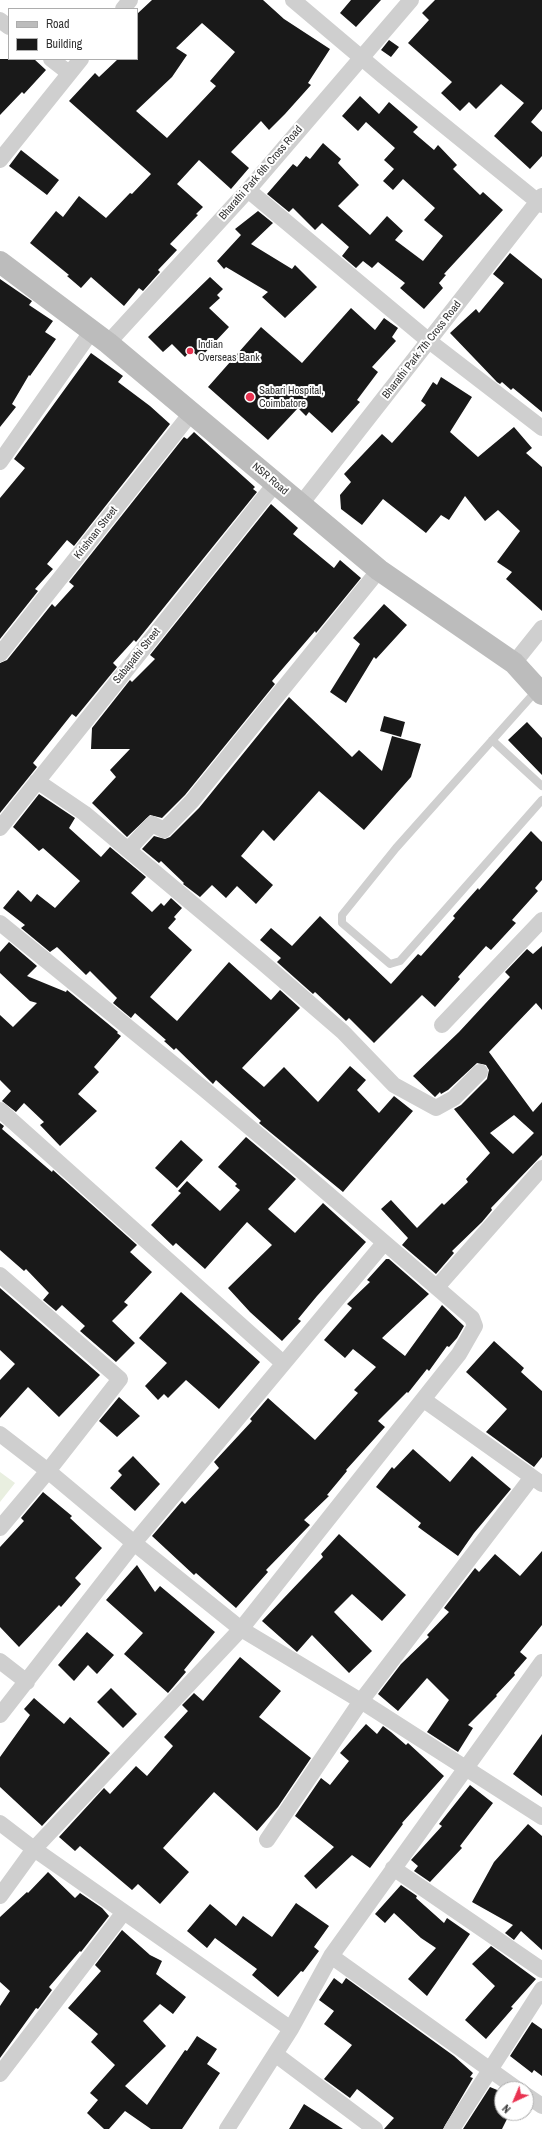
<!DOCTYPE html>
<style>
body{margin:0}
#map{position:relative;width:542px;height:2129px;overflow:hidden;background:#fff;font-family:"Archivo Narrow",sans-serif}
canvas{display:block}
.legend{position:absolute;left:8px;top:8px;width:130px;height:52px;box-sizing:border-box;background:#fff;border:1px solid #adadad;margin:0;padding:5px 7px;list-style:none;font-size:12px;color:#323232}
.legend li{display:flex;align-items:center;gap:8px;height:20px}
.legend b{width:20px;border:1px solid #adadad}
.north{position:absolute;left:494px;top:2081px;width:40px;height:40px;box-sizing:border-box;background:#fff;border:1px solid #adadad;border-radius:50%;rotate:224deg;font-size:11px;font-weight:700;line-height:16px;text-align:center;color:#323232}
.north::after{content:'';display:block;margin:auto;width:14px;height:18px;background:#e93351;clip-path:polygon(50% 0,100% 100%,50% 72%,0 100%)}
</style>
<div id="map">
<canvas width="542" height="2129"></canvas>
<ul class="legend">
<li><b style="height:5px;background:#bcbcbc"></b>Road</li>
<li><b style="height:11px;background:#191919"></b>Building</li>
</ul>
<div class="north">N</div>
</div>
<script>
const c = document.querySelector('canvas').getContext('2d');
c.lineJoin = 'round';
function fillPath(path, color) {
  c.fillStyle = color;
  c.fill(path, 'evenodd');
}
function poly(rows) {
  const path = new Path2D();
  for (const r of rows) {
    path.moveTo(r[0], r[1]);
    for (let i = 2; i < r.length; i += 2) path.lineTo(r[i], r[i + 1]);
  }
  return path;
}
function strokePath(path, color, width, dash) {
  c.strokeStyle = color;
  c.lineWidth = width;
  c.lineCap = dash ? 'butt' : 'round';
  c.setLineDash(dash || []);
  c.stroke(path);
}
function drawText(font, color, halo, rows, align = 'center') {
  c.font = font + ' "Archivo Narrow",sans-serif';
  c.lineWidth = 4;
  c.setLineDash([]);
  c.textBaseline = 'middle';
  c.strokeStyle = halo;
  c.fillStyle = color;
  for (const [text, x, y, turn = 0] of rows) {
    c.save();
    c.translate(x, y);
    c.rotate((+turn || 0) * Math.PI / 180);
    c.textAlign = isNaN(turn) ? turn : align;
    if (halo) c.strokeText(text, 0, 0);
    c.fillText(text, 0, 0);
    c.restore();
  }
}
const green = poly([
 [0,1472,15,1483,0,1502]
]);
const building = poly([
 [152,0,263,0,284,19,330,49,308,83,311,85,285,114,269,130,261,121,231,152,249,168,231,189,199,160,177,184,203,207,196,214,198,215,170,244,177,250,158,270,160,272,143,291,139,288,124,306,91,277,81,288,67,276,69,275,30,243,56,211,63,217,79,196,106,218,130,193,132,194,151,174,69,101,95,73,99,77,118,59,137,59,137,14],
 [202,23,235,52,210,81,216,86,167,138,136,111,172,77,187,55,176,48],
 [351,0,381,0,356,27,340,13],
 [435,0,542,0,542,109,531,122,542,132,542,156,530,169,494,136,524,103,501,84,476,109,469,102,460,111,441,93,452,82,408,43,429,20,422,13],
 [389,40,399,47,391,57,381,50],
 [0,59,34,59,46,70,24,94,22,92,0,115],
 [360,96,379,114,389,102,418,127,413,132,434,150,438,145,457,165,453,169,480,195,483,192,503,210,444,274,446,275,439,283,443,288,424,309,400,288,405,283,378,262,372,268,363,261,356,268,342,256,349,247,322,223,315,230,293,208,289,212,267,194,293,164,297,167,306,156,310,159,323,143,341,159,338,163,359,185,338,206,370,235,387,216,403,231,395,240,423,261,443,236,424,220,435,208,403,179,393,190,383,181,394,169,384,160,395,148,366,122,358,131,342,116],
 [21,150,59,180,47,195,9,166],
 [258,211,273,223,251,244,292,269,295,265,317,287,285,318,262,297,268,292,226,267,224,269,217,261,241,235,235,229],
 [510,253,542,279,542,412,513,388,511,390,502,382,500,384,497,382,450,333,476,309,479,313,504,283,493,274],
 [210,277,223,289,217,295,220,298,209,308,229,327,200,358,191,350,185,357,172,344,163,352,148,337],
 [0,279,32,301,29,305,53,321,45,332,56,339,30,376,29,375,12,404,16,407,0,427],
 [351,308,375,330,384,318,398,328,392,337,396,341,372,367,378,372,357,400,360,402,332,433,309,412,306,416,298,408,268,440,208,387,261,327,302,363],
 [91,353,123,376,118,382,150,406,170,424,74,546,67,540,47,564,53,569,35,589,38,591,0,639,0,498,25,468,14,459],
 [441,377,472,397,450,432,478,457,514,427,532,448,526,453,542,467,542,611,506,579,512,572,497,562,520,531,498,510,485,521,465,496,449,520,441,515,426,533,383,499,362,525,341,509,340,495,351,482,344,474,382,434,392,443,426,405,421,401,433,382,437,385],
 [194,432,255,487,253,489,257,492,136,642,134,640,113,663,117,667,76,717,72,714,33,763,37,767,0,813,0,663,7,660,52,604,55,607,74,586,69,582,184,437,187,439],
 [271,504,298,528,293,534,334,568,340,560,361,578,316,633,315,631,272,681,275,684,185,795,162,818,150,815,127,837,92,803,116,777,110,770,130,749,91,749,92,728,130,680,132,682,155,659,150,655],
 [384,604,407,625,376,659,374,657,346,703,330,692,360,644,353,638],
 [289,697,352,757,359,750,382,771,392,736,421,744,411,777,364,830,319,791,274,841,263,830,241,856,273,885,256,904,237,886,226,898,212,885,200,897,183,884,184,883,161,861,159,863,142,849,154,836,165,839,170,837,199,808],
 [384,716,405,722,401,737,380,731],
 [527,722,542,738,542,775,508,740],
 [39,794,75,818,69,828,101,857,110,847,146,877,131,893,152,912,161,903,164,906,171,898,182,908,174,917,176,919,168,928,192,950,150,997,177,1021,229,962,271,1000,280,990,300,1008,242,1068,264,1087,284,1067,318,1102,350,1066,366,1080,357,1090,379,1113,394,1096,413,1111,343,1192,259,1123,261,1121,216,1080,213,1084,176,1048,174,1050,164,1041,166,1040,135,1013,131,1018,113,1003,117,998,90,971,86,975,57,947,50,952,21,928,25,925,3,908,18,890,31,902,37,894,55,908,80,881,43,848,39,851,13,827],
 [531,831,542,842,542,880,535,888,538,891,512,920,516,923,491,950,486,946,458,977,460,979,435,1007,422,995,374,1043,349,1018,346,1021,315,992,313,994,277,962,281,958,260,940,271,928,292,946,320,916,391,984,418,954,421,956,455,918,453,916,478,888,479,890],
 [9,942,37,966,27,976,66,992,67,990,118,1032,117,1033,121,1036,94,1067,99,1072,78,1094,97,1111,60,1146,40,1125,44,1122,24,1103,16,1112,2,1101,11,1091,0,1080,0,1015,13,1027,37,1003,30,1001,0,973,0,952],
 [542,946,542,1010,536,1003,489,1052,533,1112,542,1102,542,1155,491,1208,492,1210,482,1222,452,1251,454,1253,436,1274,402,1245,408,1238,381,1209,391,1200,417,1228,442,1203,444,1205,468,1182,466,1179,490,1153,454,1109,461,1105,487,1079,489,1070,486,1065,477,1063,448,1090,441,1094,440,1092,435,1097,413,1076,459,1032,510,977,505,972,527,949,533,954],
 [514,1115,534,1133,513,1154,490,1133],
 [0,1123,4,1126,2,1129,52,1172,53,1170,137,1245,130,1252,152,1272,124,1302,128,1305,112,1321,135,1343,116,1362,80,1331,85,1326,62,1305,56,1311,43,1300,49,1293,26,1269,24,1271,0,1250],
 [246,1137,296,1179,268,1209,295,1233,323,1203,366,1242,317,1296,298,1319,301,1321,282,1341,250,1312,228,1288,272,1245,247,1222,205,1269,176,1243,173,1246,151,1225,181,1193,178,1191,187,1181,220,1211,240,1190,235,1186,237,1184,218,1167],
 [181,1140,203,1160,177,1188,155,1168],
 [386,1259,389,1259,429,1294,382,1338,405,1356,442,1305,464,1326,457,1338,449,1347,447,1346,429,1371,427,1369,408,1393,407,1392,378,1421,385,1427,346,1470,347,1471,327,1495,329,1496,304,1520,310,1525,266,1570,268,1572,236,1608,196,1573,194,1575,152,1536,182,1501,185,1504,219,1468,214,1462,252,1421,250,1419,268,1398,315,1440,358,1393,354,1390,376,1367,353,1349,345,1358,324,1340,352,1308,347,1304,370,1282,367,1280],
 [0,1288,100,1375,59,1417,28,1387,0,1418,0,1380,15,1364,0,1350],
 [181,1292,260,1362,219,1409,186,1380,168,1398,164,1394,158,1400,145,1386,167,1363,139,1338],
 [494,1341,524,1368,521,1372,542,1391,542,1457,534,1467,486,1432,507,1409,466,1372],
 [119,1397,140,1416,117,1437,99,1421],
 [413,1449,450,1482,472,1456,511,1489,474,1533,458,1556,418,1527,421,1523,376,1487,392,1467,394,1469],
 [133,1456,160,1484,135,1511,110,1488,122,1475,118,1471],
 [43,1492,72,1516,70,1518,102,1548,75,1578,81,1584,61,1607,59,1605,19,1647,0,1627,0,1547,24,1521,21,1518],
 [339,1534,406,1595,382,1621,352,1594,334,1612,372,1651,349,1673,312,1635,297,1652,262,1621,323,1557,321,1554],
 [542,1551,542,1625,520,1652,527,1658,514,1673,515,1675,496,1695,497,1696,468,1725,473,1728,458,1752,427,1732,449,1700,427,1678,398,1711,378,1694,401,1664,429,1637,427,1635,449,1612,444,1608,475,1568,479,1572,495,1554,520,1576],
 [137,1565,155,1592,160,1586,215,1632,184,1670,186,1672,168,1693,124,1654,143,1633,106,1600],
 [87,1632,114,1655,97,1674,88,1665,74,1681,58,1665],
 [240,1657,281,1691,259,1717,311,1758,278,1807,257,1831,214,1792,163,1848,189,1872,160,1904,138,1884,132,1890,80,1846,75,1851,59,1837,104,1788,110,1794,136,1766,147,1776,173,1746,164,1737,188,1711,182,1705,194,1693,203,1701],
 [111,1688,137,1714,123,1728,97,1702],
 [34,1698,64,1724,70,1717,110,1753,42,1826,0,1787,0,1757,30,1715,24,1709],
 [366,1724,377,1734,383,1726,391,1732,406,1745,408,1743,444,1776,402,1823,403,1824,370,1868,352,1855,316,1889,304,1876,334,1847,295,1816,321,1778,330,1785,349,1761,340,1753],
 [542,1734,542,1796,513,1774],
 [470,1785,493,1803,460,1846,462,1848,430,1882,414,1871,418,1866,411,1860,442,1826,439,1824],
 [528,1824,542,1836,542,1950,521,1931,514,1940,505,1933,513,1925,472,1902,494,1862],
 [48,1872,75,1898,80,1893,102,1908,109,1916,81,1952,80,1951,49,1987,52,1990,38,2009,36,2008,0,2058,0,2006,10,1991,0,1982,0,1917,27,1892,28,1893],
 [401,1885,417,1896,416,1898,444,1923,447,1918,470,1934,427,1996,408,1979,436,1948,421,1938,394,1913,385,1923,375,1914],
 [296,1903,329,1926,314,1947,319,1951,303,1972,301,1971,278,1997,252,1975,257,1969,215,1938,207,1948,187,1931,210,1904,236,1926,243,1916,272,1937],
 [122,1930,150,1955,162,1961,156,1974,186,1997,173,2014,160,2004,143,2021,166,2046,125,2086,147,2105,185,2050,187,2051,197,2036,217,2049,207,2064,220,2073,182,2129,151,2129,125,2111,109,2129,104,2129,87,2113,98,2100,90,2093,115,2065,91,2042,98,2034,68,2008,101,1971,95,1965],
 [491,1946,536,1979,511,2007,513,2008,486,2039,465,2020,495,1986,472,1964],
 [334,1978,342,1984,346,1978,454,2056,473,2073,470,2077,473,2078,443,2129,384,2129,394,2118,357,2089,350,2098,324,2079,352,2045,324,2024,334,2011,319,2000],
 [532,2022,542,2029,542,2076,534,2070,532,2073,510,2056],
 [490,2087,502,2092,502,2113,510,2113,502,2129,463,2129],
 [304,2104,343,2129,289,2129]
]);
const service = poly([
 [537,690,396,848,342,915,342,923,390,964,400,961,542,800],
 [492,740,542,786]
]);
const minor = poly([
 [293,0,383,76,542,205],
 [123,9,130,0],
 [0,20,9,27],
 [51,59,69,73],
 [0,160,81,59],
 [248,190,429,341,542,428],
 [108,343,248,190,411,0],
 [0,462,91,332],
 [301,504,542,196],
 [0,654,192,412],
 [514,663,542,628],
 [37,781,84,813,262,962,343,1032,394,1085,436,1108,454,1098,480,1072],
 [0,828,275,484],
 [128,850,152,824,164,830,192,801,379,570],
 [0,923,204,1089,298,1168,472,1318,475,1326,459,1354,241,1629,34,1849,0,1896],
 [442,1025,542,920],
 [0,1110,283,1363],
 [0,1275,120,1379,48,1471,0,1528],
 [437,1287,542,1168],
 [424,1400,542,1484],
 [0,1434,48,1471,134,1543,241,1629,361,1701,542,1817],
 [0,1661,27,1682],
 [0,1715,134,1543,384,1243],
 [0,1823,34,1849,291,2029],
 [267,1840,361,1701,532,1477],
 [393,1868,542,1970],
 [331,1956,517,2089],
 [275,2054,375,2129],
 [0,2074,124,1912],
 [526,2095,542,2106],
 [227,2129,291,2029,331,1956,542,1662],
 [452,2129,542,1989]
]);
const secondary = poly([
 [0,262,108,343,379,570,514,663,542,694]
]);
const markers = [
 [190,351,4,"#e93351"],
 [250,397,5,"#e93351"]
];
const streetNames = [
 ["Bharathi Park 6th Cross Road",261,173,-49],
 ["Bharathi Park 7th Cross Road",422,350,-52],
 ["NSR Road",270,479,40],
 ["Krishnan Street",96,533,-52],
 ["Sabapathi Street",137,656,-51]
];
const poiNames = [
 ["Indian",198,345],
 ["Overseas Bank",198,358],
 ["Sabari Hospital,",259,391],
 ["Coimbatore",259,404]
];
fillPath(green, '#e9efe0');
fillPath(building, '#191919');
strokePath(service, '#cfcfcf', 8);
strokePath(minor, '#cfcfcf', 16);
strokePath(secondary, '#bcbcbc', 22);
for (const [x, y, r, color] of markers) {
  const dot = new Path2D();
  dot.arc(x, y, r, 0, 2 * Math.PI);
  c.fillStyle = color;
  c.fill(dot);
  strokePath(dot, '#fff', 1.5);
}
drawText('11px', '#323232', '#fff', streetNames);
drawText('11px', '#323232', '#fff', poiNames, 'left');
</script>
